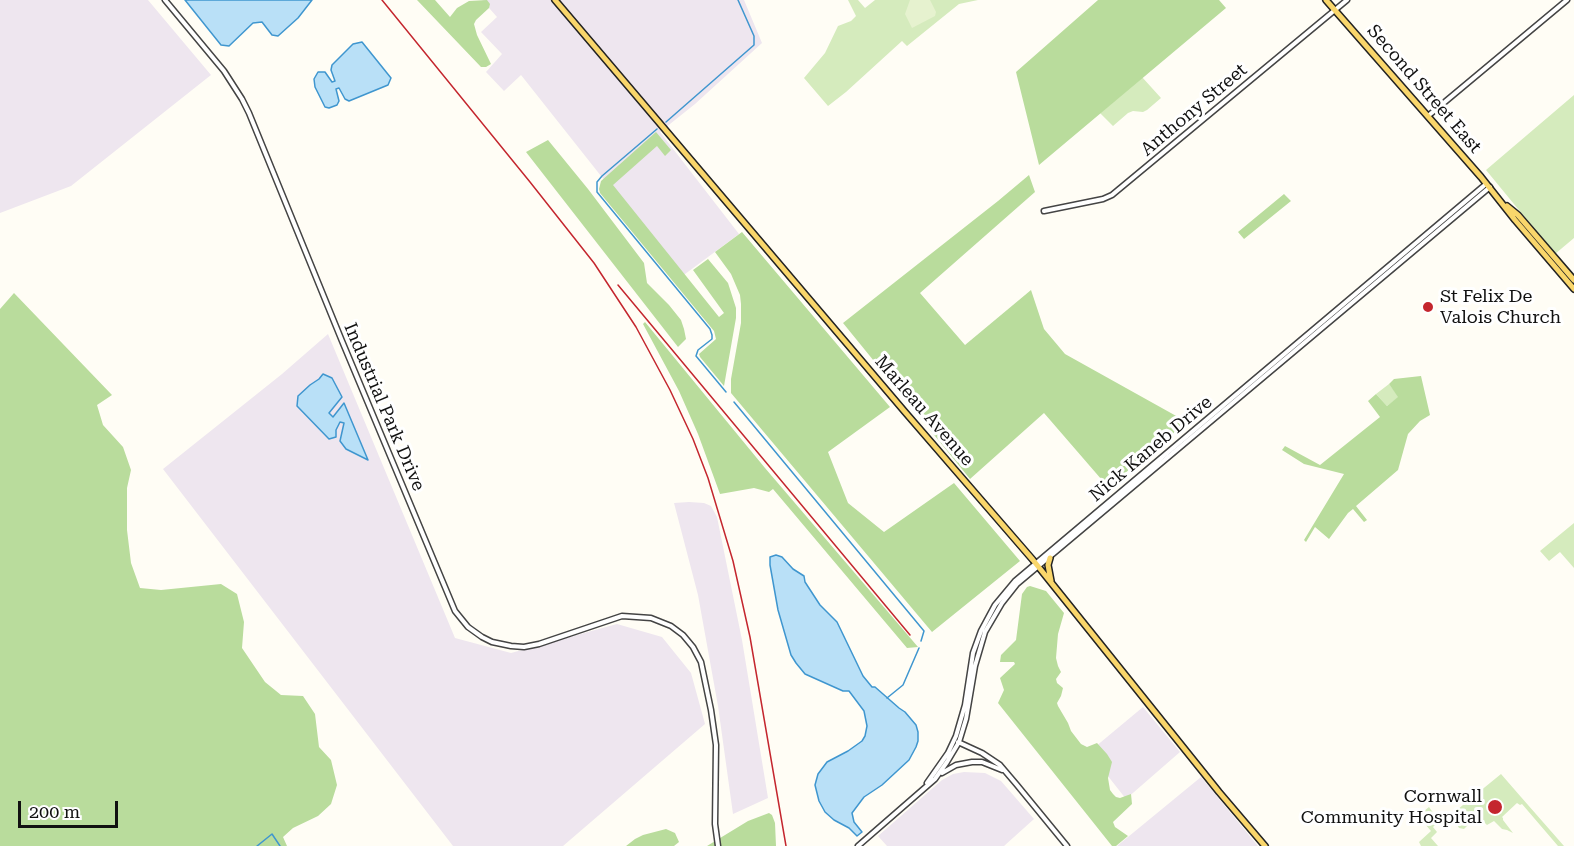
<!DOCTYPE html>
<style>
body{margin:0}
#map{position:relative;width:1574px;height:846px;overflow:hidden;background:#fffdf5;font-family:"Roboto Serif",serif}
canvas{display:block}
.scale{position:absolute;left:18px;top:801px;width:100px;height:27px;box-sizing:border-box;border:3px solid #111;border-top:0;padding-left:8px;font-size:18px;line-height:21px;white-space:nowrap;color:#111;-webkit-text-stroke:4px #fff;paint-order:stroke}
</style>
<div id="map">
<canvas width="1574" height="846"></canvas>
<div class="scale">200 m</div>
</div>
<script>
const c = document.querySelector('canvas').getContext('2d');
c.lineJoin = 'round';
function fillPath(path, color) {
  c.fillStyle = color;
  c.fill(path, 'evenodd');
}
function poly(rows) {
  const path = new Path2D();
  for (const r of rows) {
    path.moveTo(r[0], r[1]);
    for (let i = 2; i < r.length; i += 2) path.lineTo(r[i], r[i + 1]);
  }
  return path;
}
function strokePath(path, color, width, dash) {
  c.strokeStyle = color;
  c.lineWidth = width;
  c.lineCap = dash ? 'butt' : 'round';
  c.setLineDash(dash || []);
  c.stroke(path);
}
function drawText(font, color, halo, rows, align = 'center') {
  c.font = font + ' "Roboto Serif",serif';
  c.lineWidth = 6;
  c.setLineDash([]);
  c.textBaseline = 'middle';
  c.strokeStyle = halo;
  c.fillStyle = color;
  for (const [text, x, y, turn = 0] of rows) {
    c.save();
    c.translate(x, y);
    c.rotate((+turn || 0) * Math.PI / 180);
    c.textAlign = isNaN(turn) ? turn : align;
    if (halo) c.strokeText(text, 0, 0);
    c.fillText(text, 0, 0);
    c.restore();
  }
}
const industrial = poly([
 [0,0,148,0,211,75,71,186,0,213],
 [482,0,744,0,762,43,695,104,660,132,739,234,681,277,521,75,504,91,486,72,502,54,481,32,497,17],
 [328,334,455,638,511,653,617,624,662,637,691,673,705,724,563,846,453,846,163,469,282,374],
 [689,502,704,503,711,506,717,517,742,640,768,798,733,814,718,706,698,595,674,503],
 [1143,707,1180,752,1126,799,1089,752],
 [964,772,985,773,1001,781,1034,819,1004,846,887,846,878,836,942,780,953,774],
 [1201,777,1258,846,1117,846]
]);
const green = poly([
 [848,0,858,0,865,8,875,0,978,0,959,4,907,46,902,41,846,92,828,106,804,78,825,53,838,26,851,21,856,16],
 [1142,77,1161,98,1147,110,1143,112,1133,111,1128,113,1113,126,1100,113],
 [1574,95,1574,238,1555,254,1486,170],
 [1389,384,1399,397,1387,406,1376,394],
 [1574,523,1574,568,1560,552,1549,561,1540,551],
 [1501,774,1521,797,1564,846,1558,846,1522,804,1520,805,1517,803,1502,817,1503,818,1503,820,1513,833,1507,830,1502,829,1494,821,1487,825,1484,822,1472,821,1464,829,1459,828,1452,816,1452,814],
 [1429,807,1439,821,1433,827,1437,832,1431,838,1438,846,1421,846,1419,842,1431,831,1418,816]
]);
const forest = poly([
 [417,0,435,0,450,17,457,8,469,1,487,0,490,4,489,8,476,20,474,24,477,35,491,64,486,67,481,67],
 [1098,0,1219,0,1226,8,1039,165,1016,72],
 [656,132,671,150,665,156,657,146,613,185,719,317,724,313,693,270,708,259,728,283,736,308,736,318,724,386,700,357,699,354,716,339,714,331,600,193,599,189,601,181],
 [548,140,588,189,644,263,647,283,669,305,681,320,684,329,686,339,678,347,526,152],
 [1029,175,1035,192,920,293,965,345,1031,290,1044,329,1065,354,1187,422,1108,487,1044,413,970,479,843,323,998,201],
 [1284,194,1291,201,1244,239,1238,232],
 [742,232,890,407,828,452,848,503,884,532,954,483,1020,561,932,632,731,393,731,379,741,323,741,304,740,295,731,274,715,252],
 [14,293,112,395,97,405,103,425,123,447,131,470,127,488,127,530,131,563,140,588,161,590,221,584,237,594,244,622,242,648,265,682,281,695,303,696,315,714,319,747,331,760,337,785,331,804,318,816,293,828,283,837,287,846,0,846,0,309],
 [645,322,765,468,918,647,907,648,773,489,769,492,754,488,720,494,698,434,679,391,643,324],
 [1421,376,1430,415,1420,421,1408,434,1398,470,1356,506,1367,520,1364,522,1353,509,1348,513,1329,539,1315,527,1306,542,1304,540,1344,474,1304,464,1282,450,1285,446,1320,465,1380,417,1368,401,1376,394,1387,406,1398,397,1389,384,1394,379],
 [1030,586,1046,591,1064,613,1058,634,1056,658,1058,666,1061,672,1056,679,1057,683,1063,688,1061,696,1057,703,1058,706,1068,723,1071,731,1081,744,1087,747,1097,743,1107,754,1112,762,1108,778,1110,790,1113,794,1116,797,1120,798,1131,794,1132,804,1113,822,1115,827,1128,836,1116,846,1112,846,998,703,1004,690,1000,678,1015,664,1014,662,1000,662,1001,655,1016,640,1022,594,1027,587],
 [769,813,772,815,775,823,776,846,707,846,748,821],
 [666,829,675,833,679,842,674,846,626,846,635,839,643,835]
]);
const pitch = poly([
 [910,0,930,0,936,12,935,16,912,28,905,14]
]);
const water = poly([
 [185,0,312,0,298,18,278,36,272,35,262,22,253,23,229,46,221,45,185,0],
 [362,42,391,78,388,85,349,101,345,99,339,88,336,89,339,101,337,105,329,108,325,107,315,87,314,79,318,72,325,72,332,82,335,81,331,70,332,65,353,44,362,42],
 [323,374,332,378,342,397,329,413,333,417,344,403,368,460,346,449,340,441,344,423,340,422,336,430,336,437,329,439,297,406,298,396,310,385,319,379,323,374],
 [776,555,782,557,793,569,804,576,805,582,820,605,837,622,863,676,872,687,875,687,899,708,905,712,916,725,918,732,918,741,916,747,909,760,882,785,864,797,852,813,854,822,862,832,857,836,849,828,834,820,825,812,819,801,815,785,818,774,827,762,848,751,862,741,865,736,867,726,864,711,849,691,843,691,805,674,796,663,791,655,778,610,770,565,770,557,776,555]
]);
const stream = poly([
 [666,122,754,45,754,36,738,0],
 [657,129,602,176,597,182,597,192,710,329,712,335,712,339,698,350,696,356,726,392],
 [734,402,924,631,921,641],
 [887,698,903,685,919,648],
 [257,846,272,834,280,846]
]);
const minor = poly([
 [165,0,224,71,242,99,249,113,342,341,455,611,468,627,482,637,492,642,511,646,524,647,539,644,622,616,651,618,671,626,683,635,693,647,701,662,711,710,716,745,715,824,718,846],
 [1428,116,1567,0],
 [1044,211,1103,199,1112,195,1347,0],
 [958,742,982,753,1000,765,1017,785,1067,846],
 [942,773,956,765,972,762,982,762,1002,770],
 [927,783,948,753,956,736,965,705,973,653,981,631,995,605,1015,581,1486,184],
 [858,846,935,779,947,762,959,742,966,719,975,666,985,632,1002,603,1017,584,1490,187]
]);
const major = poly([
 [555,0,905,412,1033,560,1219,792,1265,846],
 [1326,0,1481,177,1515,220,1574,289],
 [1507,206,1518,215,1574,280],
 [1050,558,1048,565,1051,581]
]);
const rail = poly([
 [382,0,530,182,594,263,636,327,670,390,693,439,708,478,733,561,750,637,786,846],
 [618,285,910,635]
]);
const markers = [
 [1428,307,6,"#c4262e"],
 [1495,807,8,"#c4262e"]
];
const streetNames = [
 ["Second Street East",1424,89,49],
 ["Anthony Street",1194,110,-40],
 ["Industrial Park Drive",384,407,67],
 ["Marleau Avenue",924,411,49],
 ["Nick Kaneb Drive",1151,449,-40]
];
const poiNames = [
 ["St Felix De",1440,297],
 ["Valois Church",1440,318],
 ["Cornwall",1482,797,"right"],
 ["Community Hospital",1482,818,"right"]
];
fillPath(industrial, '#eee6ef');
fillPath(green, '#d5ebbd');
fillPath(forest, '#b9dc9c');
fillPath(pitch, '#e6f2cf');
fillPath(water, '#b9e0f7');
strokePath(water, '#3f96cf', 1.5);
strokePath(stream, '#3f96cf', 1.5);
strokePath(minor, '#444', 7);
strokePath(major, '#222', 8);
strokePath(minor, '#fff', 4);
strokePath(major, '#f9d66b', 5);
strokePath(rail, '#c4262e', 1.5);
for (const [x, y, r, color] of markers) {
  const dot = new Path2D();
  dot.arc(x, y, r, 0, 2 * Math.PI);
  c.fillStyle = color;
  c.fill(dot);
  strokePath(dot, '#fff', 2);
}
drawText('18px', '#111', '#fff', streetNames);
drawText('18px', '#111', '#fff', poiNames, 'left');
</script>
